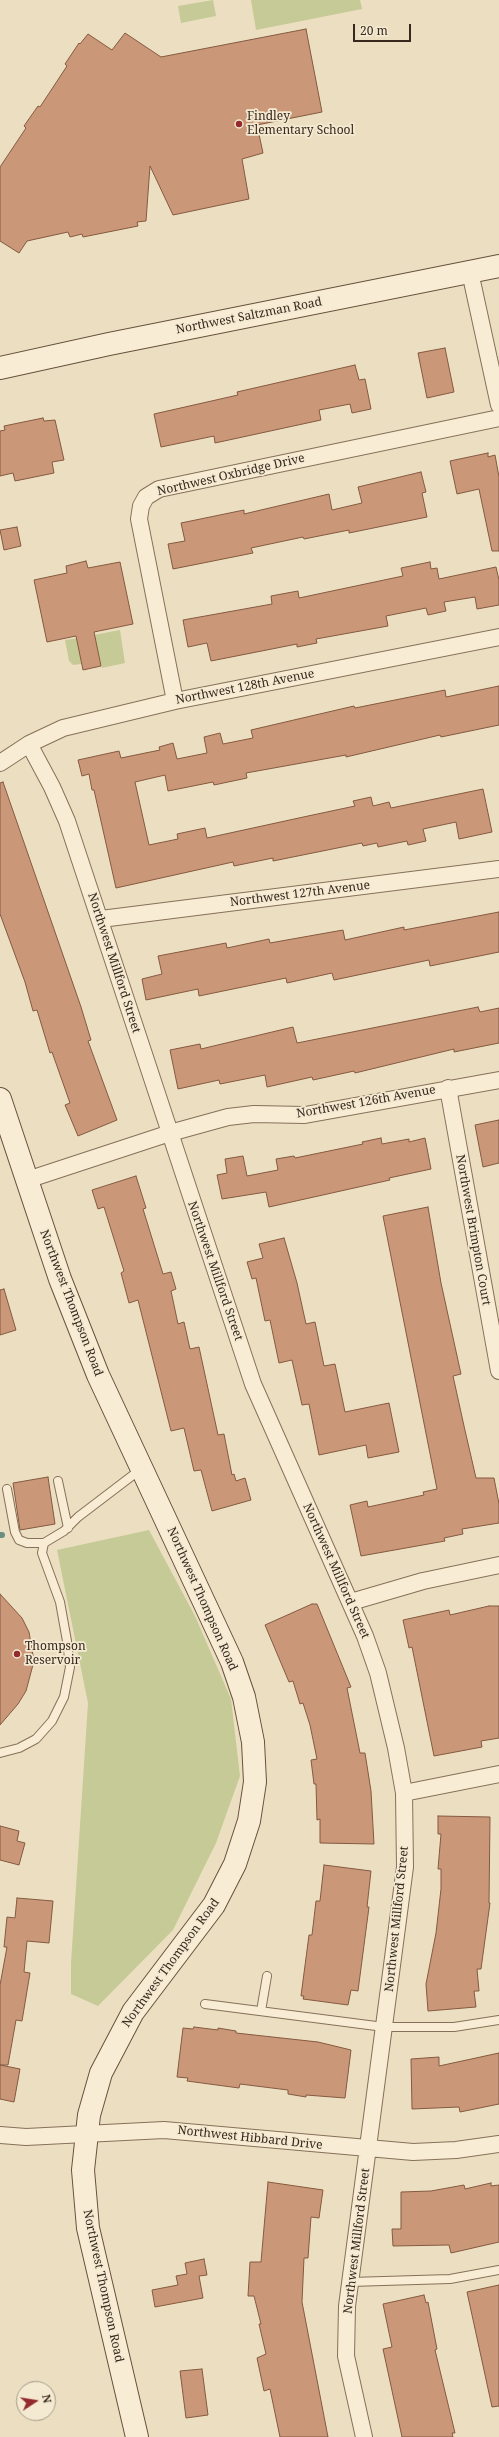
<!DOCTYPE html>
<style>
body{margin:0}
#map{position:relative;width:499px;height:2437px;overflow:hidden;background:#ecdfc1;font-family:"Noto Serif",serif}
canvas{display:block}
.north{position:absolute;left:16px;top:2381px;width:40px;height:40px;box-sizing:border-box;background:#f4e9d1;border:1px solid #a89c89;border-radius:50%;rotate:78deg;font-size:11px;font-weight:700;line-height:16px;text-align:center;color:#36281d}
.north::after{content:'';display:block;margin:auto;width:14px;height:18px;background:#932b2e;clip-path:polygon(50% 0,100% 100%,50% 72%,0 100%)}
.scale{position:absolute;left:353px;top:24px;width:58px;height:18px;box-sizing:border-box;border:2px solid #36281d;border-top:0;padding-left:5px;font-size:12px;line-height:14px;white-space:nowrap;color:#36281d;-webkit-text-stroke:3px #f4e9d1;paint-order:stroke}
</style>
<div id="map">
<canvas width="499" height="2437"></canvas>
<div class="north">N</div>
<div class="scale">20 m</div>
</div>
<script>
const c = document.querySelector('canvas').getContext('2d');
c.lineJoin = 'round';
function fillPath(path, color) {
  c.fillStyle = color;
  c.fill(path, 'evenodd');
}
function poly(rows) {
  const path = new Path2D();
  for (const r of rows) {
    path.moveTo(r[0], r[1]);
    for (let i = 2; i < r.length; i += 2) path.lineTo(r[i], r[i + 1]);
  }
  return path;
}
function strokePath(path, color, width, dash) {
  c.strokeStyle = color;
  c.lineWidth = width;
  c.lineCap = dash ? 'butt' : 'round';
  c.setLineDash(dash || []);
  c.stroke(path);
}
function drawText(font, color, halo, rows, align = 'center') {
  c.font = font + ' "Noto Serif",serif';
  c.lineWidth = 3.5;
  c.setLineDash([]);
  c.textBaseline = 'middle';
  c.strokeStyle = halo;
  c.fillStyle = color;
  for (const [text, x, y, turn = 0] of rows) {
    c.save();
    c.translate(x, y);
    c.rotate((+turn || 0) * Math.PI / 180);
    c.textAlign = isNaN(turn) ? turn : align;
    if (halo) c.strokeText(text, 0, 0);
    c.fillText(text, 0, 0);
    c.restore();
  }
}
const green = poly([
 [213,0,216,16,181,23,178,6],
 [251,0,360,0,362,9,256,30],
 [120,630,125,663,102,668,94,635],
 [85,637,89,658,81,660,81,664,73,665,69,661,65,640],
 [149,1530,195,1616,231,1699,240,1776,216,1843,173,1930,98,2006,71,1994,71,1963,88,1703,57,1550]
]);
const stream = poly([
 [0,1535,2,1535]
]);
const building = poly([
 [306,29,322,112,257,125,263,153,242,159,249,199,173,215,150,166,146,221,137,222,138,226,83,237,82,234,70,237,68,232,27,241,19,253,0,241,0,167,26,128,24,126,38,106,40,107,67,66,65,64,79,43,80,44,88,34,112,50,125,33,161,57,306,29],
 [445,348,454,392,427,398,418,353,445,348],
 [355,365,359,380,365,379,371,409,352,413,350,404,319,410,321,420,215,443,214,436,161,447,154,414,238,395,237,392,355,365],
 [43,418,44,421,55,420,64,460,52,462,54,473,15,481,13,473,0,476,0,431,5,430,4,426,43,418],
 [488,453,488,457,495,455,499,477,499,551,492,551,479,489,457,494,450,461,488,453],
 [421,472,426,492,422,493,427,517,349,533,349,530,304,539,303,537,251,548,253,553,173,569,168,544,185,541,181,523,244,510,244,514,329,494,332,510,362,503,358,487,421,472],
 [17,527,21,546,4,550,0,530,17,527],
 [86,561,88,568,120,562,133,624,94,632,101,666,83,670,76,636,47,642,34,580,67,573,66,566,86,561],
 [430,562,431,569,437,568,439,579,496,567,499,580,499,605,477,609,475,597,444,602,446,611,428,615,426,608,386,616,388,626,316,639,317,643,297,647,297,644,211,661,207,643,188,647,183,620,272,604,271,596,298,591,299,598,403,576,401,568,430,562],
 [499,686,499,725,441,737,440,735,346,757,346,755,246,773,247,778,214,785,213,782,168,791,165,775,135,782,149,845,178,839,177,834,205,828,207,838,308,816,355,806,353,801,371,797,373,806,389,802,391,808,483,789,492,832,459,839,456,822,423,829,426,841,408,845,407,841,378,847,377,843,363,846,362,843,273,861,273,858,234,866,233,862,116,888,94,790,92,790,89,774,82,776,78,760,119,751,121,758,160,750,159,747,173,743,177,759,207,753,204,737,220,733,223,744,253,738,251,730,354,706,355,708,445,690,446,697,499,686],
 [3,782,81,1007,91,1040,88,1041,117,1120,78,1136,65,1105,70,1103,52,1052,50,1053,37,1010,33,1011,25,982,0,914,0,783,3,782],
 [499,912,499,952,430,966,429,960,334,980,332,973,287,983,286,978,199,996,198,989,146,1000,142,979,162,974,158,956,226,943,227,948,269,939,270,943,343,930,345,940,404,927,404,930,499,912],
 [478,1007,480,1012,499,1008,499,1043,454,1052,454,1049,355,1073,354,1071,313,1080,312,1077,267,1087,265,1075,220,1084,219,1080,178,1089,170,1050,200,1044,201,1049,293,1027,297,1043,478,1007],
 [499,1120,499,1163,483,1167,475,1125,499,1120],
 [381,1138,382,1144,409,1139,409,1142,425,1138,431,1169,389,1178,390,1180,269,1207,266,1192,222,1199,217,1175,227,1173,225,1159,243,1156,247,1176,278,1170,276,1159,294,1156,295,1158,363,1144,362,1142,381,1138],
 [136,1176,146,1208,143,1209,163,1274,171,1272,176,1289,171,1291,178,1324,184,1322,190,1349,199,1347,218,1435,224,1434,232,1475,234,1474,236,1481,245,1478,251,1500,212,1511,201,1470,194,1471,184,1428,171,1431,138,1300,129,1303,121,1273,124,1271,104,1207,98,1209,92,1190,136,1176],
 [428,1207,441,1283,461,1374,453,1376,464,1426,476,1478,494,1478,499,1504,499,1523,462,1529,463,1534,444,1538,445,1541,361,1556,350,1505,367,1501,368,1507,424,1495,423,1492,437,1489,383,1216,428,1207],
 [284,1238,297,1283,306,1324,315,1322,324,1366,335,1364,345,1412,389,1403,399,1452,368,1458,366,1445,319,1455,309,1404,302,1405,292,1360,279,1363,270,1320,265,1321,256,1278,252,1279,247,1262,263,1258,259,1244,284,1238],
 [4,1289,16,1330,0,1335,0,1290,4,1289],
 [48,1477,55,1524,20,1530,13,1483,48,1477],
 [0,1594,22,1618,29,1632,34,1661,26,1691,18,1704,0,1725,0,1594],
 [312,1604,317,1604,351,1687,347,1688,360,1753,365,1753,371,1791,374,1844,320,1843,320,1819,317,1820,316,1784,314,1784,311,1760,317,1759,310,1725,303,1703,300,1704,293,1681,289,1682,265,1625,312,1604],
 [489,1606,499,1606,499,1738,481,1741,482,1747,434,1756,412,1647,409,1648,403,1620,449,1610,450,1615,489,1606],
 [438,1816,490,1817,489,1903,490,1903,481,1969,477,1969,479,1991,474,1991,476,2007,428,2011,426,1984,436,1933,441,1889,441,1869,438,1869,441,1834,438,1834,438,1816],
 [0,1826,19,1831,17,1841,25,1843,19,1865,0,1860,0,1826],
 [324,1865,371,1871,367,1907,369,1907,358,1991,351,1990,348,2005,303,1999,304,1996,301,1996,309,1935,312,1935,316,1901,320,1901,324,1865],
 [17,1898,53,1901,49,1943,27,1941,24,1972,30,1973,22,2021,16,2020,8,2065,0,2065,0,1985,7,1947,4,1947,7,1917,15,1918,17,1898],
 [194,2027,218,2030,218,2028,236,2031,236,2033,318,2042,351,2050,345,2098,306,2095,306,2097,288,2094,288,2090,240,2084,239,2088,187,2081,188,2078,177,2077,183,2028,193,2029,194,2027],
 [499,2053,499,2104,460,2112,459,2107,412,2109,411,2059,439,2057,439,2066,499,2053],
 [0,2065,20,2069,14,2102,0,2099,0,2065],
 [268,2182,323,2190,319,2218,311,2217,308,2258,304,2258,302,2302,328,2437,280,2437,270,2389,264,2391,257,2358,266,2354,259,2324,261,2324,254,2296,248,2296,250,2262,261,2262,268,2182],
 [491,2183,491,2186,499,2185,499,2242,451,2253,449,2245,393,2246,392,2229,401,2229,401,2192,431,2191,464,2185,465,2189,491,2183],
 [204,2259,207,2275,199,2276,203,2298,155,2307,152,2290,178,2285,176,2276,187,2274,185,2263,204,2259],
 [499,2285,499,2406,492,2407,467,2292,499,2285],
 [424,2295,426,2303,428,2302,437,2349,435,2350,455,2433,452,2433,453,2437,402,2437,383,2349,392,2347,383,2304,424,2295],
 [202,2369,208,2415,186,2418,180,2371,202,2369]
]);
const lane = poly([
 [58,1481,68,1528],
 [7,1489,15,1532,19,1540,27,1543,44,1543],
 [0,1753,19,1748,36,1739,52,1721,64,1697,70,1667,67,1641,60,1602,42,1553,44,1543,64,1531,78,1517,141,1469],
 [205,2004,384,2027,454,2027,499,2020],
 [261,2011,267,1976],
 [350,2282,450,2279,499,2270]
]);
const street = poly([
 [470,272,499,405],
 [175,701,139,519,141,506,146,497,159,489,499,418],
 [29,744,52,787,67,821,253,1384,365,1636,378,1673,396,1748,404,1793,405,1867,347,2306,346,2356,364,2437],
 [0,763,29,744,63,728,175,701,499,637],
 [101,919,499,869],
 [448,1088,499,1371],
 [27,1180,170,1133,228,1117,254,1114,305,1115,499,1080],
 [351,1602,423,1581,499,1565],
 [404,1793,499,1774],
 [0,2135,26,2137,164,2130,413,2152,456,2150,499,2144]
]);
const secondary = poly([
 [0,368,109,344,499,266],
 [0,1099,60,1279,98,1375,232,1662,244,1697,253,1742,255,1782,249,1821,235,1864,214,1905,133,2012,101,2073,89,2115,83,2170,88,2228,137,2437]
]);
const markers = [
 [239,124,4,"#932b2e"],
 [17,1654,4,"#932b2e"]
];
const poiNames = [
 ["Findley",247,117],
 ["Elementary School",247,131],
 ["Thompson",25,1647],
 ["Reservoir",25,1661]
];
const streetNames = [
 ["Northwest Saltzman Road",249,316,-11],
 ["Northwest Oxbridge Drive",231,475,-13],
 ["Northwest 128th Avenue",245,687,-11],
 ["Northwest 127th Avenue",300,894,-7],
 ["Northwest Millford Street",114,963,72],
 ["Northwest 126th Avenue",366,1102,-10],
 ["Northwest Brimpton Court",473,1230,80],
 ["Northwest Millford Street",215,1271,71],
 ["Northwest Thompson Road",71,1303,69],
 ["Northwest Millford Street",336,1571,66],
 ["Northwest Thompson Road",202,1599,66],
 ["Northwest Millford Street",397,1919,-84],
 ["Northwest Thompson Road",171,1963,-54],
 ["Northwest Hibbard Drive",250,2138,6],
 ["Northwest Millford Street",357,2241,-83],
 ["Northwest Thompson Road",103,2286,78]
];
fillPath(green, '#c5ca96');
strokePath(stream, '#6b8d84', 6);
fillPath(building, '#ca9878');
strokePath(building, '#845940', 1);
strokePath(lane, '#867059', 10);
strokePath(street, '#867059', 18);
strokePath(secondary, '#67513d', 24);
strokePath(lane, '#f8ecd4', 8);
strokePath(street, '#f8ecd4', 16);
strokePath(secondary, '#f8ecd4', 22);
for (const [x, y, r, color] of markers) {
  const dot = new Path2D();
  dot.arc(x, y, r, 0, 2 * Math.PI);
  c.fillStyle = color;
  c.fill(dot);
  strokePath(dot, '#f4e9d1', 1.5);
}
drawText('12px', '#36281d', '#f4e9d1', poiNames, 'left');
drawText('12px', '#36281d', '#f4e9d1', streetNames);
</script>
